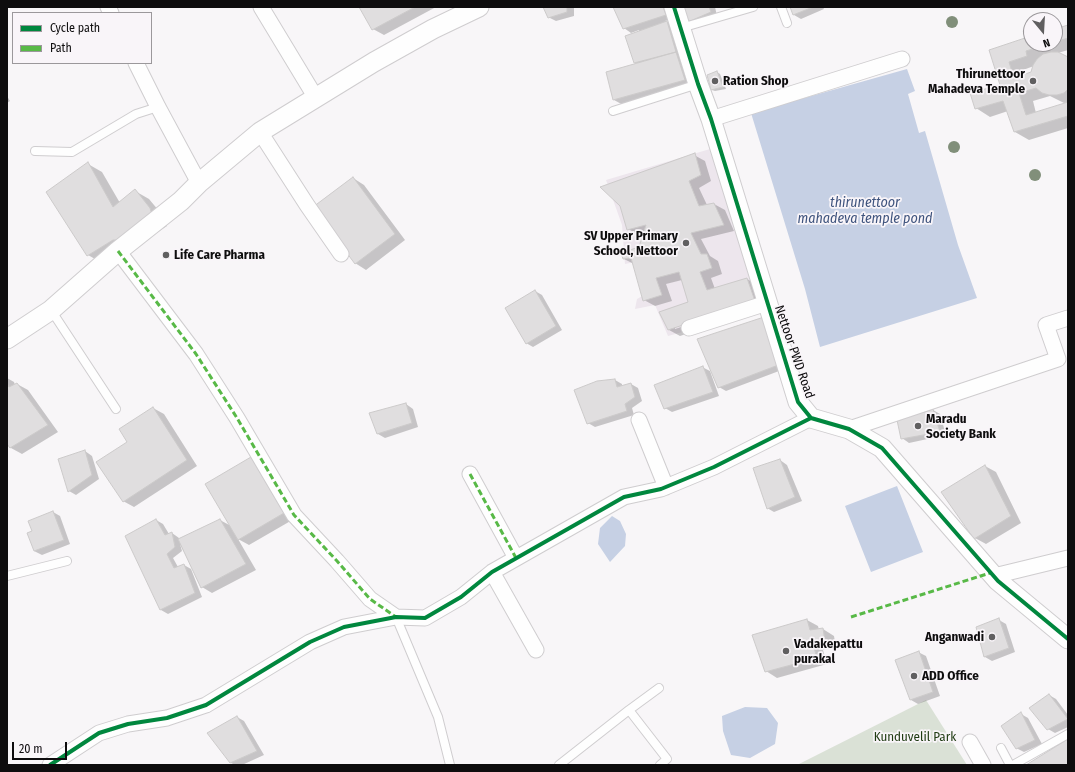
<!DOCTYPE html>
<style>
body{margin:0}
#map{position:relative;width:1075px;height:772px;overflow:hidden;background:#f8f6f8;font-family:"Fira Sans Condensed",sans-serif}
canvas{display:block}
.frame{position:absolute;inset:0;border:8px solid #0e0d0e;pointer-events:none}
.legend{position:absolute;left:12px;top:12px;width:140px;height:52px;box-sizing:border-box;background:#f9f5f9;border:1px solid #9b989b;margin:0;padding:5px 7px;list-style:none;font-size:12px;color:#0e0d0e}
.legend li{display:flex;align-items:center;gap:8px;height:20px}
.legend b{width:20px;border:1px solid #9b989b}
.north{position:absolute;left:1023px;top:12px;width:40px;height:40px;box-sizing:border-box;background:#f9f5f9;border:1px solid #9b989b;border-radius:50%;rotate:162deg;font-size:11px;font-weight:700;line-height:16px;text-align:center;color:#0e0d0e}
.north::after{content:'';display:block;margin:auto;width:14px;height:18px;background:#605f60;clip-path:polygon(50% 0,100% 100%,50% 72%,0 100%)}
.scale{position:absolute;left:12px;top:742px;width:55px;height:18px;box-sizing:border-box;border:2px solid #0e0d0e;border-top:0;padding-left:5px;font-size:12px;line-height:14px;white-space:nowrap;color:#0e0d0e;-webkit-text-stroke:3px #f9f5f9;paint-order:stroke}
</style>
<div id="map">
<canvas width="1075" height="772"></canvas>
<div class="frame"></div>
<ul class="legend">
<li><b style="height:5px;background:#00873e"></b>Cycle path</li>
<li><b style="height:5px;background:#58b947"></b>Path</li>
</ul>
<div class="north">N</div>
<div class="scale">20 m</div>
</div>
<script>
const c = document.querySelector('canvas').getContext('2d');
c.lineJoin = 'round';
function fillPath(path, color) {
  c.fillStyle = color;
  c.fill(path, 'evenodd');
}
function poly(rows) {
  const path = new Path2D();
  for (const r of rows) {
    path.moveTo(r[0], r[1]);
    for (let i = 2; i < r.length; i += 2) path.lineTo(r[i], r[i + 1]);
  }
  return path;
}
function strokePath(path, color, width, dash) {
  c.strokeStyle = color;
  c.lineWidth = width;
  c.lineCap = dash ? 'butt' : 'round';
  c.setLineDash(dash || []);
  c.stroke(path);
}
function drawText(font, color, halo, rows, align = 'center') {
  c.font = font + ' "Fira Sans Condensed",sans-serif';
  c.lineWidth = 3.5;
  c.setLineDash([]);
  c.textBaseline = 'middle';
  c.strokeStyle = halo;
  c.fillStyle = color;
  for (const [text, x, y, turn = 0] of rows) {
    c.save();
    c.translate(x, y);
    c.rotate((+turn || 0) * Math.PI / 180);
    c.textAlign = isNaN(turn) ? turn : align;
    if (halo) c.strokeText(text, 0, 0);
    c.fillText(text, 0, 0);
    c.restore();
  }
}
const built = poly([
 [710,149,774,307,668,336,655,305,635,309,637,299,646,294,640,261,625,264,622,225,606,180]
]);
const green = poly([
 [926,700,967,765,797,765]
]);
const water = poly([
 [907,69,915,91,908,94,919,133,925,131,958,245,977,298,820,347,805,289,751,113],
 [897,486,923,552,871,572,845,506],
 [612,516,620,521,626,534,625,546,610,562,598,544,600,528],
 [745,707,767,708,778,723,775,744,750,758,731,755,723,731,722,716]
]);
const shadow = poly([
 [361,7,436,7,384,35,373,29],
 [544,7,574,7,574,16,556,21,548,17],
 [614,7,669,7,672,19,665,21,673,26,696,86,625,106,614,100,607,73,639,64,635,62,639,32,639,30,631,33,624,28],
 [684,7,715,7,717,16,696,25,689,21],
 [791,7,823,7,824,9,801,19,794,15],
 [1068,26,1068,50,1058,53,1068,58,1068,128,1029,140,1015,132,1008,111,990,117,976,108,1001,86,990,51,1031,37,1031,44,1055,44,1055,30],
 [1034,66,1032,73,1025,75,1023,70],
 [1050,96,1066,104,1036,113,1033,101],
 [717,72,720,74,726,89,715,91,712,90],
 [7,96,10,101,7,103],
 [694,155,705,161,711,181,699,188,707,205,714,204,725,210,734,231,701,239,710,256,718,261,722,274,711,278,715,289,747,279,758,285,766,307,680,336,669,330,661,312,689,302,682,280,666,284,672,301,655,306,644,300,634,264,624,259,640,248,644,234,639,235,628,229],
 [760,301,675,329,675,327],
 [88,164,102,172,120,203,135,191,149,199,164,217,167,226,134,248,102,263,88,255,48,192],
 [353,178,364,185,405,240,366,270,355,263],
 [535,291,542,295,562,330,533,347,526,343],
 [698,339,787,368,726,391,719,387],
 [702,367,710,371,719,396,672,412,665,408],
 [7,378,14,382,15,385,17,384,28,390,58,432,22,454,11,448,7,442],
 [615,380,622,384,622,386,631,384,638,388,642,401,632,408,634,415,595,427,588,423],
 [406,404,413,409,418,427,385,438,378,434],
 [153,408,164,414,197,466,134,507,123,501],
 [933,410,940,414,946,435,909,443,902,438],
 [85,451,92,456,99,479,76,495,69,491],
 [251,458,262,464,294,519,249,545,238,539,256,570,212,593,202,587,180,544,182,551,173,558,178,567,184,565,191,569,202,597,168,614,161,610,156,520,163,524,169,534,172,533,179,538,179,540,220,520,231,526],
 [780,460,787,465,802,501,774,512,767,508],
 [985,466,996,472,1021,523,986,544,975,538],
 [53,512,60,516,70,544,42,555,34,551,33,532],
 [807,620,818,626,819,630,823,629,834,636,836,648,823,650,827,664,777,678,766,671],
 [999,620,1006,624,1015,652,992,661,985,657,977,627],
 [918,652,926,656,940,696,918,704,911,700],
 [1049,695,1056,699,1068,715,1068,727,1055,733,1048,729],
 [1021,714,1028,718,1042,744,1024,752,1016,748],
 [237,717,244,721,264,755,242,765,235,765,231,763]
]);
const building = poly([
 [359,7,415,7,372,30,359,7],
 [543,7,567,7,567,12,548,18,543,7],
 [613,7,663,7,666,15,623,29,613,7],
 [683,7,709,7,711,12,688,22,683,7],
 [790,7,813,7,793,15,790,7],
 [667,21,676,52,634,63,625,36,667,21],
 [1068,25,1068,38,1055,42,1055,29,1068,25],
 [1031,36,1031,44,1048,44,1026,51,1027,56,1009,62,1014,78,1031,72,1033,65,1037,59,1043,54,1051,52,1058,52,1068,57,1068,89,1064,93,1057,95,1049,95,1042,93,1036,88,1019,93,1026,115,1068,102,1068,116,1014,132,1003,101,975,109,970,93,1000,85,989,50,1031,36],
 [676,52,685,80,613,100,606,72,676,52],
 [717,71,723,87,711,90,707,75,717,71],
 [695,153,701,175,689,181,699,206,714,203,724,225,691,233,701,254,707,254,712,268,700,272,707,290,747,278,755,301,668,330,659,312,688,302,679,272,656,278,662,295,643,301,631,258,623,259,621,253,639,247,646,225,627,230,620,206,600,187,695,153],
 [88,162,113,207,135,189,150,208,153,218,119,240,113,240,87,256,46,192,88,162],
 [353,177,395,234,355,264,313,207,353,177],
 [535,290,556,326,526,344,505,308,535,290],
 [764,317,781,364,718,388,697,339,764,317],
 [703,366,713,392,664,409,654,385,703,366],
 [615,379,617,387,631,383,635,397,625,404,627,411,587,424,574,390,597,381,615,379],
 [7,383,9,387,17,383,48,425,10,448,7,444,7,383],
 [406,403,412,423,377,434,369,413,406,403],
 [153,407,187,460,123,502,96,462,127,442,119,429,153,407],
 [933,409,940,432,901,439,897,420,933,409],
 [85,450,92,475,68,492,58,459,85,450],
 [251,457,284,513,238,540,205,484,251,457],
 [780,459,795,497,767,509,753,468,780,459],
 [985,465,1011,516,974,539,941,492,985,465],
 [53,511,64,540,34,551,27,533,32,531,28,521,53,511],
 [156,519,165,535,172,532,175,547,167,554,174,568,184,564,195,593,160,610,125,536,156,519],
 [220,519,246,564,201,588,178,539,220,519],
 [999,618,1009,648,984,657,976,627,999,618],
 [807,619,810,630,823,628,825,642,813,644,817,658,765,672,752,635,807,619],
 [919,651,933,692,910,700,895,660,919,651],
 [1049,694,1068,719,1047,730,1029,708,1049,694],
 [1021,712,1035,740,1016,749,1001,726,1021,712],
 [237,716,257,751,230,763,207,733,237,716],
 [1068,739,1068,765,1026,765,1068,739]
]);
const service = poly([
 [781,7,787,23],
 [681,28,753,7],
 [613,111,698,84],
 [35,151,72,152,136,114,158,107],
 [51,310,116,409],
 [7,576,67,561],
 [396,617,438,717,450,765],
 [629,710,667,759,660,765],
 [1001,748,1010,765],
 [559,765,629,710,659,688],
 [1013,765,1068,734]
]);
const minor = poly([
 [108,7,111,13],
 [261,7,316,98],
 [136,63,158,107,199,183],
 [711,119,902,59],
 [260,132,307,205,341,254],
 [118,251,196,354,237,418,294,515,337,561,370,599,396,617],
 [689,328,767,303],
 [639,420,666,487],
 [849,429,1058,359,1046,325,1068,318],
 [470,474,516,558],
 [492,572,536,650],
 [994,576,1068,558],
 [970,742,983,765],
 [50,765,99,733,128,724,167,718,206,705,310,642,344,627,396,617,425,618,461,597,492,572,624,497,661,489,714,467,811,418]
]);
const tertiary = poly([
 [674,7,698,84,711,119,798,402,811,418,849,429,882,448,998,581,1068,639],
 [7,339,51,310,118,251,181,201,199,183,260,132,374,62,433,29,479,7]
]);
const quiet = poly([
 [118,251,196,354,237,418,294,515,337,561,370,599,396,617],
 [470,474,516,558],
 [851,617,990,573]
]);
const cycleway = poly([
 [674,7,698,84,711,119,798,402,811,418,849,429,882,448,998,581,1068,639],
 [50,765,99,733,128,724,167,718,206,705,310,642,344,627,396,617,425,618,461,597,492,572,624,497,661,489,714,467,811,418]
]);
const trees = [
 [952,22],
 [954,147],
 [1035,175]
];
const markers = [
 [715,81,4,"#605f60"],
 [1033,81,4,"#605f60"],
 [686,243,4,"#605f60"],
 [166,255,4,"#605f60"],
 [918,426,4,"#605f60"],
 [992,637,4,"#605f60"],
 [786,651,4,"#605f60"],
 [914,676,4,"#605f60"]
];
const poiNames = [
 ["Thirunettoor",1025,74,"right"],
 ["Mahadeva Temple",1025,89,"right"],
 ["Ration Shop",723,81],
 ["SV Upper Primary",678,236,"right"],
 ["School, Nettoor",678,251,"right"],
 ["Life Care Pharma",174,255],
 ["Maradu",926,419],
 ["Society Bank",926,434],
 ["Anganwadi",984,637,"right"],
 ["Vadakepattu",794,644],
 ["purakal",794,659],
 ["ADD Office",922,676]
];
const streetNames = [
 ["Nettoor PWD Road",794,352,71]
];
const parkNames = [
 ["Kunduvelil Park",915,737]
];
const waterNames = [
 ["thirunettoor",865,203],
 ["mahadeva temple pond",865,219]
];
fillPath(built, '#ede6ed');
fillPath(green, '#dae1d6');
fillPath(water, '#c6d0e4');
fillPath(shadow, '#0003');
fillPath(building, '#e0dedf');
strokePath(building, '#cccaca', 1);
strokePath(service, '#cfcdcf', 10);
strokePath(minor, '#cfcdcf', 17);
strokePath(tertiary, '#cfcdcf', 21);
strokePath(service, '#fefefe', 8);
strokePath(minor, '#fefefe', 15);
strokePath(tertiary, '#fefefe', 19);
strokePath(quiet, '#58b947', 3, [6, 3]);
strokePath(cycleway, '#00873e', 4);
c.fillStyle = '#818f7a';
for (const [x, y] of trees) {
  c.beginPath();
  c.arc(x, y, 6, 0, 2 * Math.PI);
  c.fill();
}
for (const [x, y, r, color] of markers) {
  const dot = new Path2D();
  dot.arc(x, y, r, 0, 2 * Math.PI);
  c.fillStyle = color;
  c.fill(dot);
  strokePath(dot, '#f9f5f9', 1.5);
}
drawText('bold 13px', '#0e0d0e', '#f9f5f9', poiNames, 'left');
drawText('13px', '#0e0d0e', '#f9f5f9', streetNames);
drawText('13px', '#1f3b12', '#f9f5f9', parkNames);
drawText('italic 14px', '#3e537d', '#f9f5f9', waterNames);
</script>
